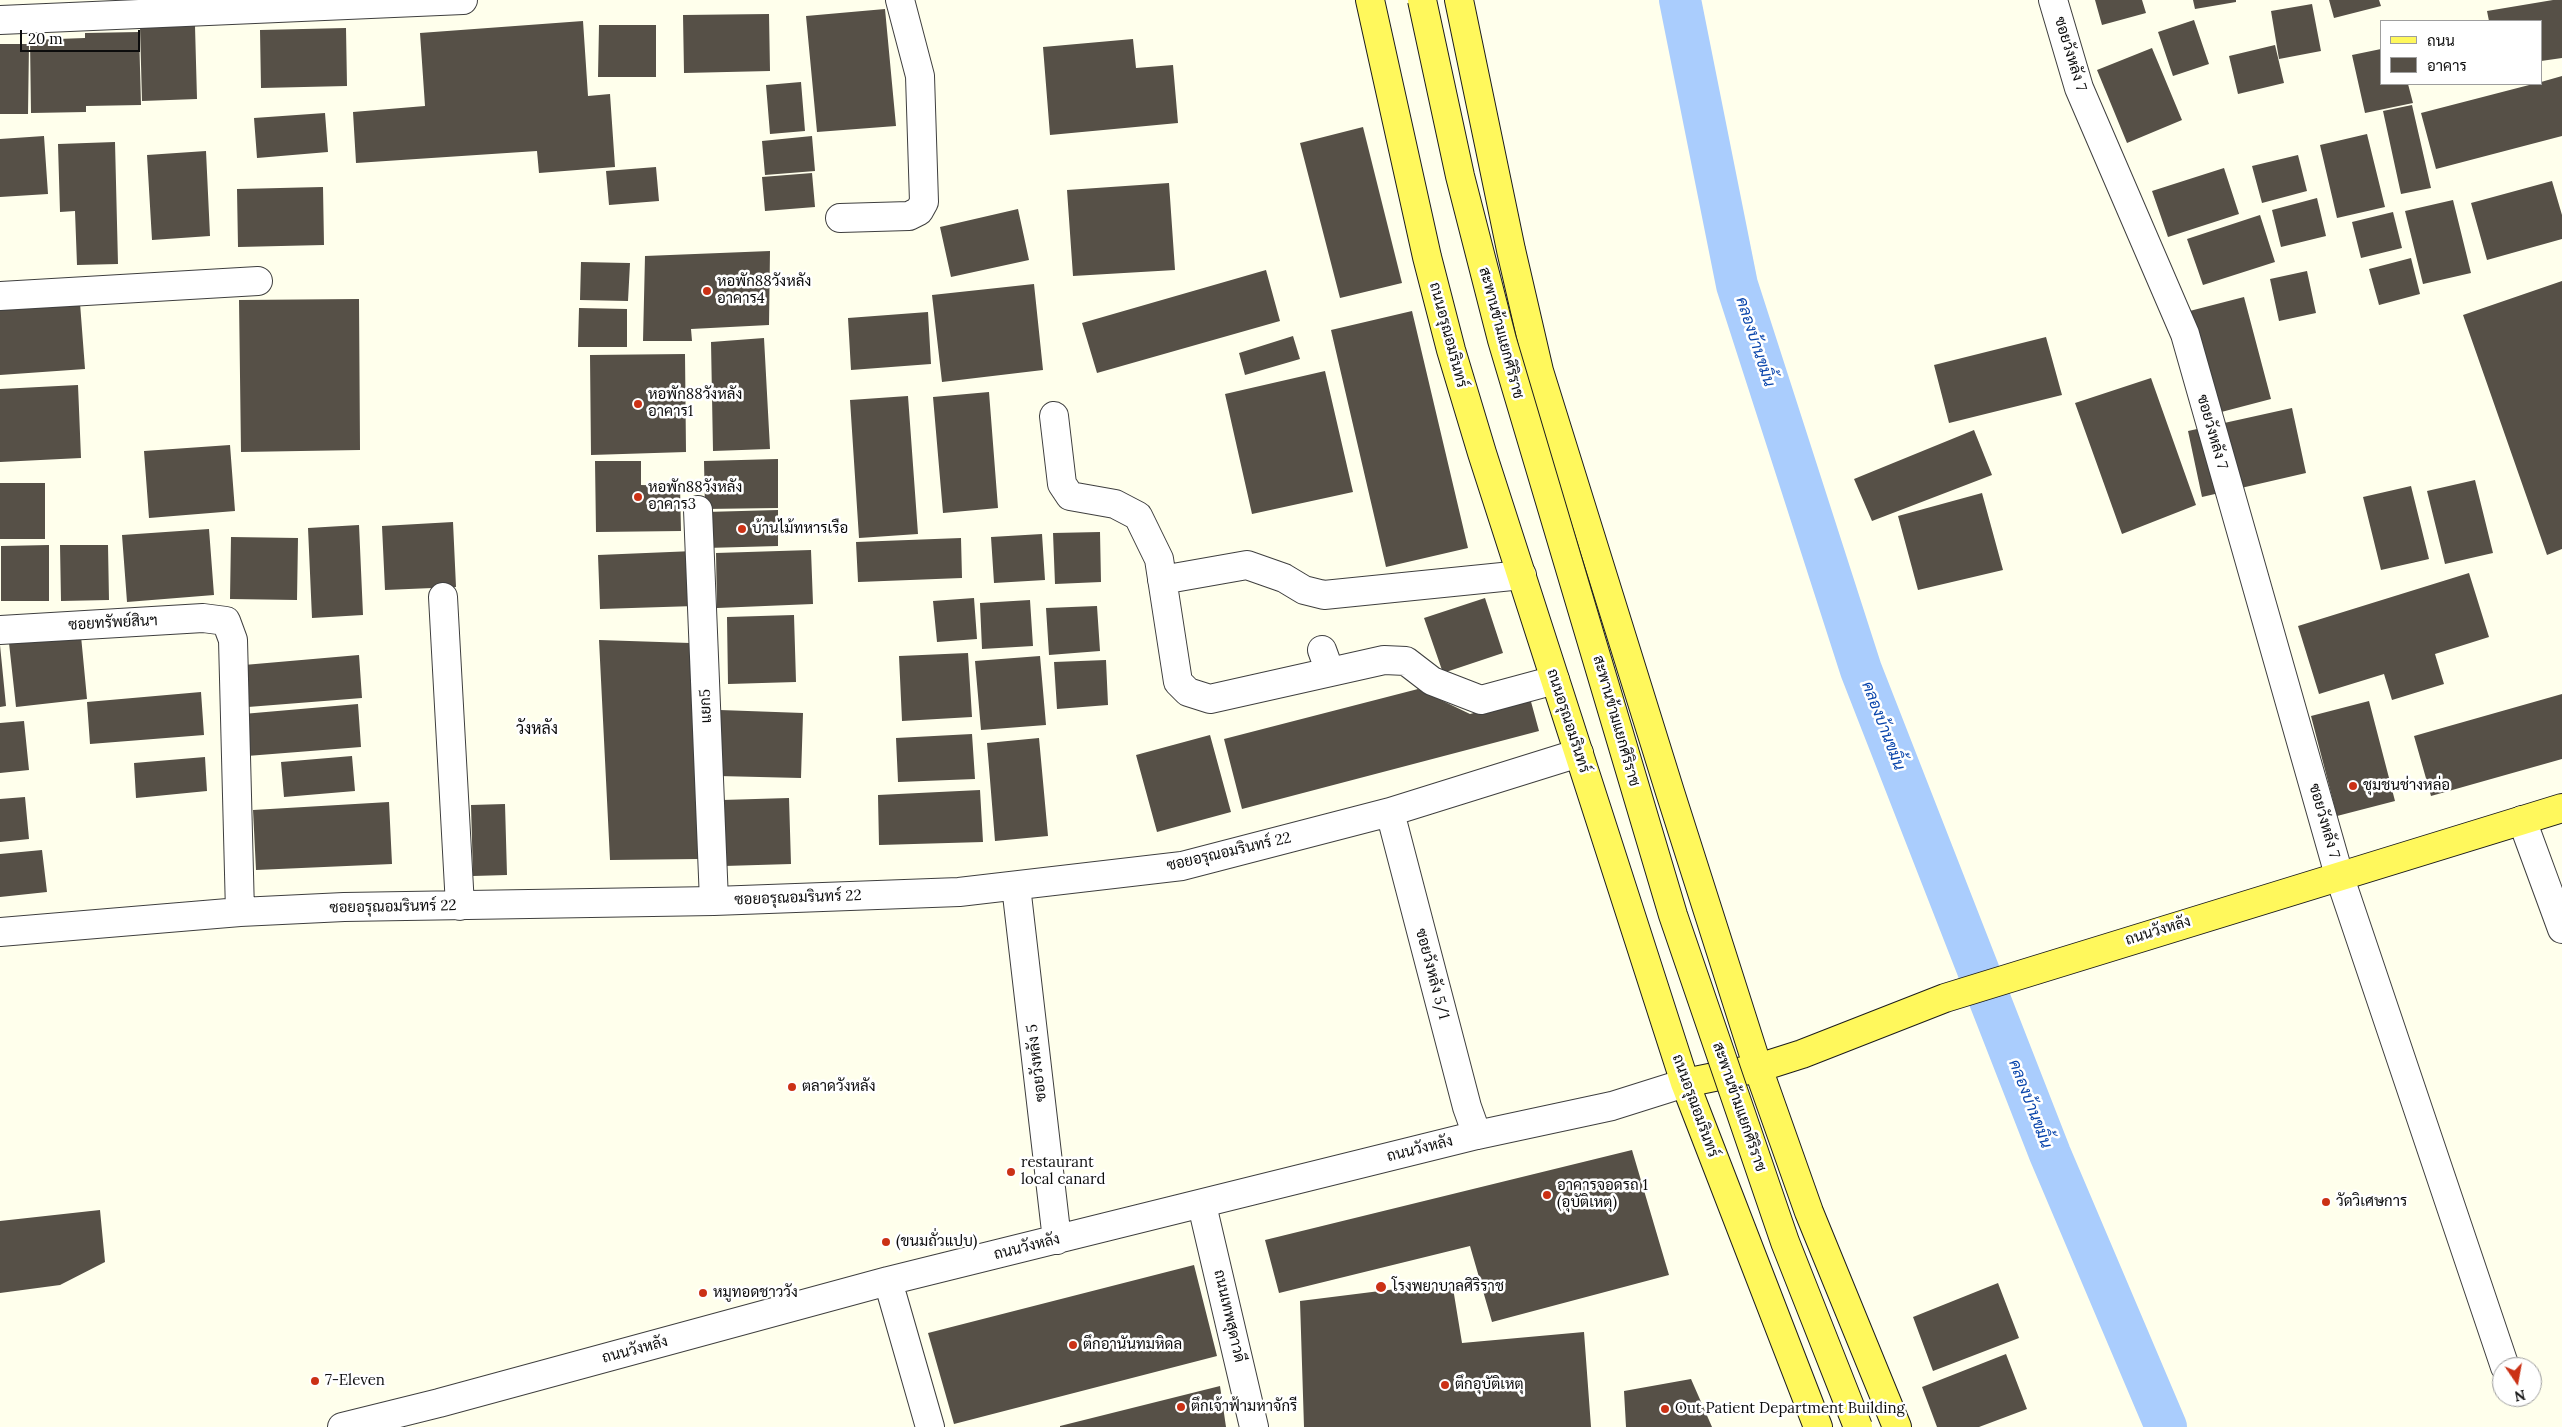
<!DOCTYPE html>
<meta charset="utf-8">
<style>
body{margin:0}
#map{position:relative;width:2562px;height:1427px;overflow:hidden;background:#ffffec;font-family:Lora,Sarabun,serif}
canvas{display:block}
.legend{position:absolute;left:2380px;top:20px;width:162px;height:65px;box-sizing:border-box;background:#fff;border:1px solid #9e9e9e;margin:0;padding:6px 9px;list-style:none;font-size:15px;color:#0c0c0c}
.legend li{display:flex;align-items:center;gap:10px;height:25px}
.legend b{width:25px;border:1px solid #9e9e9e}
.north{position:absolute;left:2492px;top:1357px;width:50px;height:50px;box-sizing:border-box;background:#fff;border:1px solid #9e9e9e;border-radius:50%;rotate:168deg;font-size:14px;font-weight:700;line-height:20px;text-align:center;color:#0c0c0c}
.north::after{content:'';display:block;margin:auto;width:18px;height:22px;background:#cb3115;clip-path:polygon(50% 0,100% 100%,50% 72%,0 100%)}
.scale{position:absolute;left:20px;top:30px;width:120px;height:22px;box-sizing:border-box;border:2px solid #0c0c0c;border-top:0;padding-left:6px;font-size:15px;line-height:18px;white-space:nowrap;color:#0c0c0c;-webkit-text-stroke:4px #fff;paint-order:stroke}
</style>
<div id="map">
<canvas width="2562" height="1427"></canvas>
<ul class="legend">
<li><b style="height:6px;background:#fff85c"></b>ถนน</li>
<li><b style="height:14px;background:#565047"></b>อาคาร</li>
</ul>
<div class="north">N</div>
<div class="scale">20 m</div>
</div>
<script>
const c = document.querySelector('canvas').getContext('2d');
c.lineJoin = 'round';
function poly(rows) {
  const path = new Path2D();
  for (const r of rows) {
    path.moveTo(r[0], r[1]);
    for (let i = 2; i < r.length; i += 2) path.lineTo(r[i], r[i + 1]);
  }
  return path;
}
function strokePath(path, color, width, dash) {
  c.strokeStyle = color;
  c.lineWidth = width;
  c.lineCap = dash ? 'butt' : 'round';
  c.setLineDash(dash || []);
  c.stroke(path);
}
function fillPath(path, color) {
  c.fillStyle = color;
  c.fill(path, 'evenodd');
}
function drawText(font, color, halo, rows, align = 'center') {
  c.font = font + ' Lora,Sarabun,serif';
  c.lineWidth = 5;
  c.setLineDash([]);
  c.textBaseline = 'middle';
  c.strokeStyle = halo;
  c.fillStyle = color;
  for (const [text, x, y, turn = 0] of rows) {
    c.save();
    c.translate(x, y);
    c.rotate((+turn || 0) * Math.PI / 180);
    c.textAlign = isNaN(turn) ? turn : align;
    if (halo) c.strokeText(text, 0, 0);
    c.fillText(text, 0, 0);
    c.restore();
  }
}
const canal = poly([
 [1680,0,1737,285,1861,670,2050,1154,2166,1427]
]);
const building = poly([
 [2095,0,2142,0,2146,13,2102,25],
 [2193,0,2236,0,2236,2,2195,9],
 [2329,0,2379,0,2381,6,2334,18],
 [2553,0,2562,0,2562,58,2541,61,2541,21,2489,21,2487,11],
 [2312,4,2321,51,2279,59,2271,11],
 [885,9,896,126,817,132,806,16],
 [769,14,770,71,684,73,683,15],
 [2194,20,2209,64,2173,76,2158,32],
 [583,21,588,96,610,94,615,167,539,173,537,151,356,163,353,112,425,106,420,33],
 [599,25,656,25,656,77,598,77],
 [195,26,197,99,142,101,140,27],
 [346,28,347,86,261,88,260,30],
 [139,32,141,105,86,106,86,112,31,113,30,40,85,38,85,33],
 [1133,39,1136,68,1173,65,1178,123,1050,135,1043,47],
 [0,44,29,44,28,114,0,114],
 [2275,45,2284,83,2238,94,2229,56],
 [2152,48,2182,120,2127,143,2097,70],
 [2381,49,2381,84,2408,84,2413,103,2365,113,2352,55],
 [2562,76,2562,136,2436,169,2421,113,2533,84,2541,84,2541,82],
 [801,82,805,131,770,134,766,85],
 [2412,105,2431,188,2401,194,2383,111],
 [325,113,328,152,257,158,254,118],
 [1363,127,1402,283,1340,298,1300,143],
 [2367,134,2385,207,2337,218,2320,145],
 [44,136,48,194,0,197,0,139],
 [812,136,815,171,765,175,762,141],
 [115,142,118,264,77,265,75,211,60,212,58,144],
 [206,151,210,236,152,240,147,155],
 [2298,155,2307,191,2262,203,2252,166],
 [656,167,659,201,609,205,606,171],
 [2224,168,2239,214,2168,237,2152,191],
 [812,173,815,207,765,211,762,177],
 [2552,181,2562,215,2562,239,2487,260,2471,203],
 [1169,183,1175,270,1073,276,1067,190],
 [323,187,324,245,238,247,237,189],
 [2317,198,2326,236,2281,247,2272,210],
 [2453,200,2471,273,2423,284,2405,211],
 [1018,209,1029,260,951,277,940,227],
 [2393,212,2402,248,2361,258,2352,222],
 [2260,215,2275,262,2203,285,2187,239],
 [770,251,769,325,691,329,692,341,643,341,645,256],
 [2411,258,2420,294,2379,305,2369,269],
 [581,262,630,263,628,301,580,300],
 [1266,270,1280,321,1097,373,1082,323],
 [2307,271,2316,313,2279,321,2270,279],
 [2562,281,2562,549,2547,555,2463,315],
 [1034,284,1043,370,942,382,932,295],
 [2244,297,2271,399,2206,416,2178,314],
 [359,299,360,450,241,452,239,300],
 [80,303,85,369,0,375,0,309],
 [579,308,627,309,627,347,578,347],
 [1412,311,1468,548,1386,567,1331,330],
 [928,312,931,364,851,370,848,318],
 [1293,336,1300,359,1245,375,1239,353],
 [2046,337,2062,395,1949,423,1934,365],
 [764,338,770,449,713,451,711,342],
 [685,354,686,452,591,455,590,355],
 [1325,371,1353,492,1252,514,1225,394],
 [2151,378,2196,505,2122,534,2075,403],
 [78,385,81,458,0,462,0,389],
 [989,392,998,508,943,513,933,397],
 [908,396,918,534,859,538,850,400],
 [2292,408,2306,473,2202,497,2188,431],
 [1974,430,1992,475,1872,521,1854,479],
 [230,445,235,511,149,518,144,451],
 [778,459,778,508,705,509,704,461],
 [595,461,641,461,641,485,680,486,681,531,596,532],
 [2475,480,2493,553,2445,564,2427,491],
 [0,483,45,483,45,539,0,539],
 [2411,486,2429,559,2381,570,2363,497],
 [1982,493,2003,570,1918,590,1898,516],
 [778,510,778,546,706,548,705,512],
 [453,522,456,587,385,590,382,526],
 [359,525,363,615,312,618,308,528],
 [209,529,214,595,127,602,122,535],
 [1100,532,1101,582,1055,584,1053,533],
 [1042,534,1045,580,994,583,991,537],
 [231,537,298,538,297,600,230,599],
 [961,538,962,578,858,582,856,542],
 [49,545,49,601,1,601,1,546],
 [60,545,108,545,109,600,61,601],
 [811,550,813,604,717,608,716,553],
 [694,551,695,606,600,609,598,555],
 [2469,573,2489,637,2435,654,2444,684,2392,700,2384,674,2319,694,2298,626],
 [974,598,977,639,937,642,933,601],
 [1485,598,1503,653,1443,673,1424,618],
 [1030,600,1033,646,982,649,980,603],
 [1097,606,1100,651,1049,655,1046,608],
 [794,615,796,682,728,684,727,617],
 [81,636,87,699,16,707,9,643],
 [599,640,690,643,698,859,610,860],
 [0,645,6,706,0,707],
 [968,653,972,717,902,721,899,656],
 [359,655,362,698,248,707,244,665],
 [1040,656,1046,725,981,730,975,661],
 [1106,660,1108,705,1057,709,1054,662],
 [1418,689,1470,714,1530,698,1539,731,1242,809,1224,739],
 [201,692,204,735,90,744,87,702],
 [2562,694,2562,759,2431,796,2414,736],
 [2369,701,2395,801,2337,816,2311,716],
 [358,704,361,747,247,756,243,714],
 [720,710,803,713,801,778,718,776],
 [24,721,29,770,0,773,0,723],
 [972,734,975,779,898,782,896,738],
 [1210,735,1231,812,1157,832,1136,755],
 [1039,738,1048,836,995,841,987,743],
 [352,756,355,791,284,797,281,762],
 [205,757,207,791,136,798,134,763],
 [980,790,983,842,879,845,878,795],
 [25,797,29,839,0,842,0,799],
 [789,798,791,864,724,866,722,800],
 [389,802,392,864,256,870,253,810],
 [505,804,507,875,473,876,471,805],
 [42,850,47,892,0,897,0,854],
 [1632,1150,1669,1275,1492,1322,1470,1246,1279,1293,1265,1240],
 [100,1210,105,1262,60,1285,0,1293,0,1221],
 [1194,1265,1217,1356,954,1424,928,1333],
 [1452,1282,1462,1343,1584,1332,1591,1427,1304,1427,1300,1301],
 [1998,1283,2019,1338,1933,1371,1913,1317],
 [2006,1354,2027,1409,1979,1427,1937,1427,1922,1387],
 [1691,1379,1712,1427,1626,1427,1624,1391],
 [1220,1386,1226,1427,1060,1427,1060,1426]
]);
const minor = poly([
 [2053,0,2079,88,2185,334,2339,875,2505,1367],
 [0,20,463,0],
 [840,218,909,216,919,211,924,202,920,76,900,0],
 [0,296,258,281],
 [1054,416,1062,484,1070,496,1115,504,1138,516,1159,559,1178,682,1188,692,1210,699,1384,660,1406,661,1432,681,1481,700,1555,680],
 [698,510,714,901],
 [1162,580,1247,565,1284,578,1304,590,1324,595,1522,575],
 [443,597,460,906],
 [0,630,203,618,226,621,233,640,240,912],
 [1322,650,1330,672],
 [1390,812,1467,1107,1477,1135],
 [2522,820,2562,929],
 [1016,886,1057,1240],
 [0,932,240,912,344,907,714,901,959,892,1182,866,1390,812,1579,753],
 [1202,1205,1254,1427],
 [888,1281,930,1427],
 [342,1427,439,1403,888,1281,1477,1135,1612,1106,1685,1083]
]);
const major = poly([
 [1370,0,1427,257,1451,350,1482,453,1685,1083,1818,1427],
 [1459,0,1511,250,1539,371,1670,792,1758,1068,1809,1212,1897,1427],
 [1685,1083,1758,1068,1802,1054,1945,998,2562,808]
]);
const majorBridge = poly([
 [1422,0,1460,176,1502,340,1673,915,1785,1242,1858,1427]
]);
const markers = [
 [707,291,5,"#cb3115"],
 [638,404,5,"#cb3115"],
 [638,497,5,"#cb3115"],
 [742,529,5,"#cb3115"],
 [2353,786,5,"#cb3115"],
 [792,1087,5,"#cb3115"],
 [1011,1172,5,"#cb3115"],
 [1547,1195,5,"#cb3115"],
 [2326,1202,5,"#cb3115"],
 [886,1242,5,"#cb3115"],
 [1381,1287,6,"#cb3115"],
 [703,1293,5,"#cb3115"],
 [1073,1345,5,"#cb3115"],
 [315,1381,5,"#cb3115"],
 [1445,1385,5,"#cb3115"],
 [1181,1407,5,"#cb3115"],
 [1665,1409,5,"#cb3115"]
];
const streetNames = [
 ["ซอยวังหลัง 7",2070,54,73],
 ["สะพานข้ามแยกศิริราช",1501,333,75],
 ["ถนนอรุณอมรินทร์",1448,335,75],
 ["ซอยวังหลัง 7",2212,432,74],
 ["ซอยทรัพย์สินฯ",113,623,-3],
 ["แยก5",706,706,-92],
 ["ถนนอรุณอมรินทร์",1568,721,72],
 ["สะพานข้ามแยกศิริราช",1616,721,74],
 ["ซอยวังหลัง 7",2324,821,74],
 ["ซอยอรุณอมรินทร์ 22",1229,852,-13],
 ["ซอยอรุณอมรินทร์ 22",798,898,-2],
 ["ซอยอรุณอมรินทร์ 22",393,907,-1],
 ["ถนนวังหลัง",2158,931,-17],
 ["ซอยวังหลัง 5/1",1432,974,75],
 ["ซอยวังหลัง 5",1037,1063,-97],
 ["ถนนอรุณอมรินทร์",1695,1106,70],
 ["สะพานข้ามแยกศิริราช",1739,1107,71],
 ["ถนนวังหลัง",1420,1149,-14],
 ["ถนนวังหลัง",1027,1247,-14],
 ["ถนนเทพสุดาวดี",1229,1316,77],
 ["ถนนวังหลัง",635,1350,-15]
];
const poiNames = [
 ["หอพัก88วังหลัง",717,282],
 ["อาคาร4",717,299],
 ["หอพัก88วังหลัง",648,395],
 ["อาคาร1",648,412],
 ["หอพัก88วังหลัง",648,488],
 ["อาคาร3",648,505],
 ["บ้านไม้ทหารเรือ",752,529],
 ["ชุมชนช่างหล่อ",2363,786],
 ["ตลาดวังหลัง",802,1087],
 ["restaurant",1021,1163],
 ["local canard",1021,1180],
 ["อาคารจอดรถ 1",1557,1186],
 ["(อุบัติเหตุ)",1557,1203],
 ["วัดวิเศษการ",2336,1202],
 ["(ขนมถั่วแปบ)",896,1242],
 ["โรงพยาบาลศิริราช",1392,1287],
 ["หมูทอดชาววัง",713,1293],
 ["ตึกอานันทมหิดล",1083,1345],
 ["7-Eleven",325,1381],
 ["ตึกอุบัติเหตุ",1455,1385],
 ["ตึกเจ้าฟ้ามหาจักรี",1191,1407],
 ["Out Patient Department Building",1675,1409]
];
const waterNames = [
 ["คลองบ้านขมิ้น",1755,342,72],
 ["คลองบ้านขมิ้น",1883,726,69],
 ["คลองบ้านขมิ้น",2030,1104,69]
];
const neighbourhoodNames = [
 ["วังหลัง",537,729]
];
strokePath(canal, '#aacdfd', 42);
fillPath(building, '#565047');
strokePath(minor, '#3f3f3f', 30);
strokePath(major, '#1d1d1d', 30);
strokePath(minor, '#fff', 28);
strokePath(major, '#fff85c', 28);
strokePath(majorBridge, '#1d1d1d', 30, []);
strokePath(majorBridge, '#fff85c', 28);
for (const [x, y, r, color] of markers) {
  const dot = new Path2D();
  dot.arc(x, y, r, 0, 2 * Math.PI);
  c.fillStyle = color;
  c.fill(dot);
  strokePath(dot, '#fff', 2);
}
drawText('15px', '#0c0c0c', '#fff', streetNames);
drawText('15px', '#0c0c0c', '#fff', poiNames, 'left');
drawText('italic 16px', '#0844ab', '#fff', waterNames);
drawText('16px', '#0c0c0c', '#fff', neighbourhoodNames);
</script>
